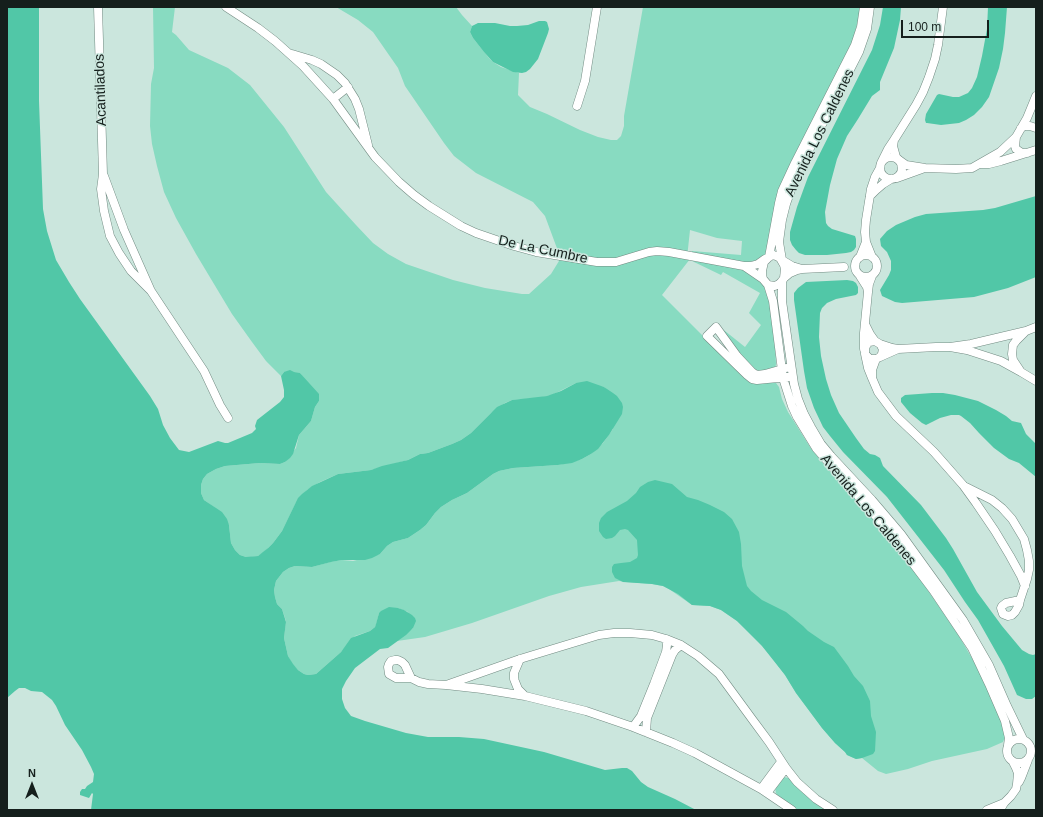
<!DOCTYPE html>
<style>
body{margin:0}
#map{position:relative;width:1043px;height:817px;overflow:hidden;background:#cbe6dd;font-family:Arial,sans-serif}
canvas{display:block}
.frame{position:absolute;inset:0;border:8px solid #151f1c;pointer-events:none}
.north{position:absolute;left:12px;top:765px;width:40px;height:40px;-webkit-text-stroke:3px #cbe6dd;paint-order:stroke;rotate:0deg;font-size:11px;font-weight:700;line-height:16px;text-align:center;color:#151f1c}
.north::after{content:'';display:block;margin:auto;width:14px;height:18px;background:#151f1c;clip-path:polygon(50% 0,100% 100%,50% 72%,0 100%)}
.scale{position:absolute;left:901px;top:20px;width:88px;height:18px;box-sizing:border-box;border:2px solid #151f1c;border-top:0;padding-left:5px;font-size:12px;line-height:14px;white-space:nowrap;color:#151f1c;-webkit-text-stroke:3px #cbe6dd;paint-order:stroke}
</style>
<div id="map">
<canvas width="1043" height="817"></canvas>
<div class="frame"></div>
<div class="north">N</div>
<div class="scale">100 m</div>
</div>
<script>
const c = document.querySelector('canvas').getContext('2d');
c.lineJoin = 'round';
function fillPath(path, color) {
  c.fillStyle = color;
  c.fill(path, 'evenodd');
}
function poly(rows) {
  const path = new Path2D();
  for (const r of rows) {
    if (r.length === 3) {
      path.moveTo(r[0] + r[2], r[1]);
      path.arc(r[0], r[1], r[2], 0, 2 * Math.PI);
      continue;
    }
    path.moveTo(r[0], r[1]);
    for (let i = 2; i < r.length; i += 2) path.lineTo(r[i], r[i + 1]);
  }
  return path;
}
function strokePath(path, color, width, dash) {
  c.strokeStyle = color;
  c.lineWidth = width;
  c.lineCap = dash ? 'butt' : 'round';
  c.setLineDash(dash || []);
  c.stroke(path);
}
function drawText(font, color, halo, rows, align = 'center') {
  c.font = font + ' Arial,sans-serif';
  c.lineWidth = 3;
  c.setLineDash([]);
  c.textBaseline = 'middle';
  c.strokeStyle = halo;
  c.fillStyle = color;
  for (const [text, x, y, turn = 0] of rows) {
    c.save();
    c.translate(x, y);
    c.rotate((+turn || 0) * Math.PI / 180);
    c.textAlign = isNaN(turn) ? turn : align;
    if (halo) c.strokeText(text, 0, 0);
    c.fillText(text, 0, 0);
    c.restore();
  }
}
const green = poly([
 [153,7,175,7,172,32,176,35,189,50,228,68,250,85,284,127,326,192,356,225,373,243,388,254,406,264,453,280,485,288,522,294,529,294,551,274,559,261,558,251,545,216,533,202,476,173,454,156,444,143,405,86,398,68,373,32,358,20,336,7,456,7,462,15,472,26,470,32,473,38,489,58,493,62,501,67,519,73,518,95,530,107,547,114,580,130,598,137,611,140,617,140,621,136,624,126,624,116,643,7,861,7,858,21,851,46,791,162,765,255,759,260,744,263,692,254,692,251,741,255,742,241,717,238,690,230,687,258,690,259,662,295,749,382,753,383,773,382,776,383,779,387,782,399,788,412,810,447,825,466,886,533,916,573,959,636,973,660,983,679,1003,726,1005,737,1003,742,987,749,932,761,908,769,886,774,878,771,862,758,856,759,847,755,845,752,835,743,822,728,796,693,785,675,770,655,758,641,737,621,721,610,710,606,692,605,669,589,663,586,652,584,626,582,619,581,581,587,549,596,472,623,425,637,397,641,413,628,408,612,398,608,379,613,376,625,375,627,370,631,355,636,341,652,316,674,308,675,304,674,298,670,292,664,288,656,284,638,286,621,282,609,277,604,275,597,274,590,276,581,283,572,289,568,295,566,312,567,330,562,342,560,353,561,380,554,387,546,393,542,408,538,420,530,426,525,435,513,441,507,452,500,467,493,493,474,499,471,513,468,558,465,572,462,582,459,591,454,603,443,613,429,607,390,604,387,576,383,552,395,538,398,512,400,505,403,491,413,471,433,461,440,452,444,428,453,420,454,408,460,371,470,338,474,320,482,307,490,296,503,282,531,273,543,263,553,258,556,251,557,246,557,240,555,235,550,231,543,229,525,214,507,204,500,201,493,201,485,203,479,207,474,216,469,225,466,260,463,280,464,285,462,296,448,299,435,311,421,315,407,319,401,300,373,284,372,281,376,266,361,252,342,232,314,196,254,176,218,164,192,157,166,152,144,150,126,151,84,154,68],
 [692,261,719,264,738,268,750,273,760,280,765,286,768,294,775,341,776,364,775,369,757,372,739,355,720,327,745,347,761,325,749,313,760,293,723,272,721,275],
 [783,777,789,778,828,810,798,810,777,795,776,793,775,787]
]);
const water = poly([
 [7,7,39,7,39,101,43,209,47,231,56,260,69,282,80,299,150,396,158,409,163,425,170,438,179,450,189,452,218,441,225,443,228,443,252,433,256,429,255,426,257,420,280,402,284,397,284,390,281,376,284,372,290,370,294,372,300,373,319,394,319,401,315,407,311,421,299,435,293,454,290,458,285,462,280,464,260,463,225,466,216,469,207,474,203,479,201,485,201,493,204,500,222,512,227,519,229,525,231,543,235,550,240,555,246,557,258,556,268,548,273,543,282,531,298,498,302,494,312,486,338,474,371,470,382,466,408,460,420,454,428,453,452,444,461,440,471,433,497,407,512,400,547,396,561,391,576,383,587,381,604,387,613,393,617,396,622,403,623,407,622,414,609,435,598,449,591,454,582,459,572,463,558,465,513,468,499,471,493,474,467,493,452,500,441,507,435,513,426,525,420,530,408,538,393,542,387,546,380,554,372,558,365,560,342,560,331,562,312,567,295,566,289,568,283,572,276,581,274,590,275,597,277,604,282,609,286,622,284,638,288,656,293,664,298,670,304,674,308,675,316,674,341,652,351,638,370,631,375,627,376,624,379,613,381,611,389,607,398,608,404,610,412,615,415,618,416,621,413,628,406,635,388,648,380,649,355,668,346,681,342,689,342,699,345,708,351,716,365,721,406,733,428,737,459,737,484,739,544,752,605,770,622,768,627,768,632,771,641,782,648,787,675,799,696,810,91,810,93,794,92,793,89,798,80,795,80,792,82,789,85,789,87,786,93,782,94,774,91,767,82,750,65,725,56,706,52,700,42,692,31,691,25,688,19,688,15,691,7,698],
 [883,7,901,7,900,20,894,48,880,82,880,90,872,96,858,119,847,136,837,159,830,185,825,212,826,223,828,226,832,229,855,236,856,239,856,247,854,250,851,252,846,253,827,255,805,255,799,253,796,250,792,245,790,240,790,232,797,207,808,177,872,50,880,25],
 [988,7,1007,7,1005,33,1003,49,999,68,989,97,982,107,974,115,966,120,959,123,941,125,927,123,926,123,925,120,926,114,937,95,939,94,953,97,959,97,968,93,972,88,977,77,982,56,987,29],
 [539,21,545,21,547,22,549,29,548,33,538,59,530,69,526,72,522,73,513,72,493,62,484,52,473,38,470,32,472,26,478,23,495,23,510,26,517,26,528,25],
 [1036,196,1036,277,1008,288,974,297,902,303,895,302,882,296,880,290,889,275,891,270,891,261,887,252,881,246,880,239,887,231,896,225,915,217,926,214,983,210,995,208],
 [847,280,853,281,856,283,858,287,858,293,856,295,836,299,827,303,822,308,820,313,819,337,821,356,826,379,831,395,839,413,856,438,864,449,870,454,875,455,880,458,883,466,921,505,946,538,953,549,977,592,1002,626,1022,650,1029,654,1033,655,1036,654,1036,696,1032,699,1026,699,1017,695,1004,666,978,620,965,602,944,570,887,497,843,452,830,436,823,427,814,408,807,388,804,371,794,300,794,293,798,288,806,282],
 [932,393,943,393,955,395,978,401,996,410,1006,416,1012,421,1021,423,1026,434,1036,444,1036,477,1019,463,1009,459,994,448,979,433,970,423,961,416,959,415,951,415,940,418,926,425,922,423,910,413,901,402,901,398,905,395],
 [655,480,672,484,687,497,698,500,710,505,724,512,732,519,739,532,741,544,742,566,747,586,751,591,762,600,786,612,803,626,808,631,824,642,834,647,848,666,854,676,863,686,870,701,871,716,876,732,875,751,873,754,862,758,856,759,847,755,845,752,835,743,822,728,796,693,785,675,762,646,737,621,721,610,710,606,692,605,678,594,663,586,652,584,623,582,615,578,612,572,612,567,614,564,621,563,630,562,637,558,638,555,637,540,628,530,625,529,620,530,615,536,612,538,606,539,603,537,599,531,599,523,601,518,607,512,627,501,636,493,640,487,648,482]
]);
const minor = poly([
 [98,7,103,174,101,189,104,211,110,236,119,253,131,271,151,291],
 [226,7,258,28,275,41,303,66,333,99,375,157,399,182,414,195,429,206,461,226,476,233,514,246,536,252,597,262,616,262,649,252,657,251,669,252,744,266],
 [292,54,312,60,321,64,337,75,345,83,355,99,359,109,368,145],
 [333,99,348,87],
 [577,106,585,81,597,7],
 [1021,128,1025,126,1030,126,1036,128],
 [1016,137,1015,146,1016,149,1022,153,1027,153],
 [894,140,916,105,923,92,929,77,935,59,938,45,943,7],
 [891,168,11],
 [881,163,888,149,894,140,893,146,896,157,899,160,906,165,925,168,956,169,972,168,1000,152,1016,137,1027,118,1036,96],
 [982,164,989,164,1001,161,1036,150],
 [104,176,124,230,151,291,204,371,220,405,228,418],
 [897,178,922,169],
 [870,196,876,190,883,184,891,179],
 [866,242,865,232,866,220,871,189,875,177,880,168],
 [866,266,11],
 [773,255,776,256,780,258,784,265,785,269,784,278,782,281,779,284,775,286,768,285,763,279,762,275,762,271,764,262,769,257,773,255],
 [769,257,779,203,782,191,795,163,855,45,861,27,864,7],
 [860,257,866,242,872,257],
 [802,269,844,267],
 [860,276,867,287,868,292,869,284,872,276],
 [784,278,790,273,797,270,802,269,792,266,782,260,779,242,782,220,786,204,796,176,804,160,859,52,867,29,870,7],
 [763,279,744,266,751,266,758,264,765,259],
 [782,281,782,301,794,384,798,399,804,414,811,427,821,444,831,456,872,500,901,534,963,620,989,665,1007,706,1023,739],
 [768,285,773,301,783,378,792,406,797,417,816,448,887,529,933,590,972,648,989,684,1005,721,1009,738,1008,745],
 [865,324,870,334,875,341,880,344,883,349,882,354,880,357,876,359,871,359,869,358,865,354,865,347,869,342,875,341],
 [1026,331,1036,327],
 [864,349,864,333,868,292],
 [898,349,936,347,950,347,967,350,1001,361,1021,372,1013,360,1012,354,1013,345,1016,341,1026,331,971,344,950,347],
 [865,354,868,368,872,378,872,370,876,359],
 [880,357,898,349,892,348,880,344],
 [786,368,765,374,758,375,755,374,752,372,737,356,716,327,707,336,747,375,752,379,757,380,788,377],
 [1021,372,1036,381],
 [872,378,878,392,896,416,934,452,963,485,976,503,995,531,1010,556,1021,576,1025,586],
 [966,487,992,500,1002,508,1012,519,1024,539,1027,550,1029,561,1029,570,1027,579,1020,600,1019,605,1015,612,1012,615,1008,616,1003,614,1001,608,1002,606,1006,603,1020,600],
 [520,659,514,673,514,679,518,689,525,696],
 [411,678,405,665,402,662,398,660,395,660,391,661,389,664,388,667,389,674,396,678,411,678,419,682,428,684,446,685,482,689,525,696,586,711,633,727,673,743,695,753,761,789,792,810],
 [449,684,520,659,599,635,614,633,630,633,652,635,666,639,681,645,698,656,719,674,752,719,769,742,786,768,797,782,816,799,833,810],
 [633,727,641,716,654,684,666,652,667,645,666,639],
 [646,732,647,718,672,655,675,650,681,645],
 [1019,751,12],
 [1019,782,1021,778,1028,760],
 [761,789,781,762],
 [767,793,786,768],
 [987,810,1004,803],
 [1000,810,1004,803,1011,796,1016,789,1017,784,1018,773,1016,768,1013,762]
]);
const streetNames = [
 ["Acantilados",101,90,-92],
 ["Avenida Los Caldenes",820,133,-64],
 ["De La Cumbre",543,250,12],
 ["Avenida Los Caldenes",868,510,50]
];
fillPath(green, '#88dbc1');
fillPath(water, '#51c7a7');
strokePath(minor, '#728b82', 9);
strokePath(minor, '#fff', 8);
drawText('14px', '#151f1c', '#cbe6dd', streetNames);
</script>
